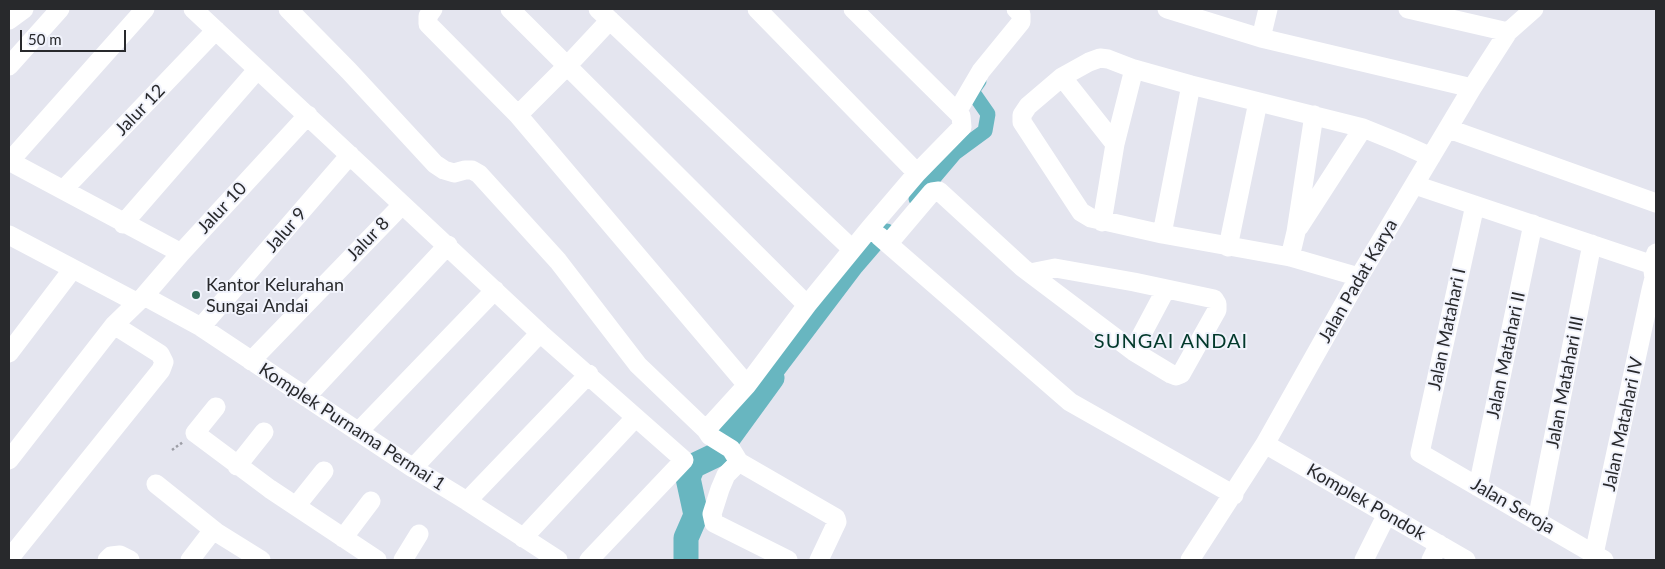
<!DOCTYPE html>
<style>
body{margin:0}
#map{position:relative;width:1665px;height:569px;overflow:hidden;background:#e4e5ef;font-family:Lato,sans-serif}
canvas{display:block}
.frame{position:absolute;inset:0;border:10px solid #28292c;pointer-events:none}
.scale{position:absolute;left:20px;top:30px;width:106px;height:22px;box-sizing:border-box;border:2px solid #28292c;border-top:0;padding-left:6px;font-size:15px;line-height:18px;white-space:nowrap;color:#28292c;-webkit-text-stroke:4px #f1f3fc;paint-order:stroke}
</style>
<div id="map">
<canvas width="1665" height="569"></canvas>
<div class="frame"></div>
<div class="scale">50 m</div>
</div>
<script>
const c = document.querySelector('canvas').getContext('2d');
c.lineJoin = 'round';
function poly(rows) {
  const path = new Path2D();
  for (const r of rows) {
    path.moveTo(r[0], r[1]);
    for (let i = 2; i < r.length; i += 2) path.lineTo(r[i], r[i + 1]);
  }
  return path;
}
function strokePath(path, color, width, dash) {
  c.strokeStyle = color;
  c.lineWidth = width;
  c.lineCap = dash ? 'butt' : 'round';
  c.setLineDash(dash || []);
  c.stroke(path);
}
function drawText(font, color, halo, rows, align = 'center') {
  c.font = font + ' Lato,sans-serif';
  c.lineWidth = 4;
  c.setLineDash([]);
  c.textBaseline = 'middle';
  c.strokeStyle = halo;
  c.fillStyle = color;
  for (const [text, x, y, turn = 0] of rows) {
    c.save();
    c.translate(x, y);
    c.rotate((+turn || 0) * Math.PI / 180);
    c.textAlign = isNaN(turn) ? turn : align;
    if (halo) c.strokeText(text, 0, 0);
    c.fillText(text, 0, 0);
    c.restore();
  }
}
const canal = poly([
 [916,199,955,153,985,131,988,114,972,91,979,81],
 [772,378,856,267,887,231]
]);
const river = poly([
 [686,560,686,538,696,515,688,478,693,466,716,455,772,378]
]);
const path = poly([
 [172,450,183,442]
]);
const minor = poly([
 [193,9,540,333,684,460,589,560],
 [288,9,349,71,435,164,444,170,454,173,465,170,472,170,479,174,558,261,638,365,706,430,710,436,731,449,739,462,836,518,837,522,819,560],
 [433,9,428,16,428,24,518,115,747,385],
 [510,9,807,305],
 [598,9,852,249],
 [757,9,917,173],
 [1167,9,1261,38,1472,88],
 [1408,9,1508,32],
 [9,20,24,9],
 [1261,38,1268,9],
 [9,66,60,9],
 [1062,77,1115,144],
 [957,112,981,71,1021,22,1021,14,1016,9],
 [518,115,568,65,610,20],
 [1449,129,1656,203],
 [9,161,181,253],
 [9,162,145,9],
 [1415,185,1656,266],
 [63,190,216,30],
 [1475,205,1420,453,1604,560],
 [1102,222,1115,144,1134,69],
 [123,224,257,70],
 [1299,227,1363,128],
 [1162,234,1191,85],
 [9,235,136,302],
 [879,236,1070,402,1234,495],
 [888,244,932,192,939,191,1023,268,1133,351,1171,374,1176,376,1181,374,1217,310,1217,304,1214,299,1134,282,1055,268,1030,273],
 [1228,247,1258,102],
 [1290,257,1296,232,1314,115],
 [1359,277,1290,257,1162,234,1091,218,1081,212,1022,122,1022,115,1028,106,1062,77,1089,62,1100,58,1108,59,1134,69,1191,85,1363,128,1400,143,1431,157],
 [144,296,201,327,413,468,467,501,558,560],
 [201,327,350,155],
 [1133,351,1166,289],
 [9,353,72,270],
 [251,361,402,205],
 [306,397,448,245],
 [216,407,195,433,270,489,377,560],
 [706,430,747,385,807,305,870,228,917,173,962,127,961,116,853,9],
 [358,432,495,290],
 [1265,444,1466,560],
 [9,460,114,325,144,296,181,253,308,115],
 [739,462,726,475,720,489,712,514,714,523,788,560],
 [237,466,264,432],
 [413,468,540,333],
 [156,484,216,532],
 [1478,487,1533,224],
 [467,501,589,374],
 [296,506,324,471],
 [1537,520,1592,244],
 [343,538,371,501],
 [523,538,635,418],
 [1594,554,1651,290,1654,278,1652,264,1656,253],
 [9,559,161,370,164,362,160,354,114,325],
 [107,560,111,556,120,555,130,560],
 [190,560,210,534,216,532,261,560],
 [403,560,419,534],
 [1190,560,1265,444,1359,277,1472,88,1508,32,1534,9],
 [1364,560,1387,514],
 [1431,560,1439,544]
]);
const markers = [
 [196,295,5,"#2b6955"]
];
const streetNames = [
 ["Jalur 12",140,110,-46],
 ["Jalur 10",222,208,-47],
 ["Jalur 9",286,230,-49],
 ["Jalur 8",368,239,-46],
 ["Jalan Padat Karya",1358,281,-60],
 ["Jalan Matahari I",1447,329,-78],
 ["Jalan Matahari II",1506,355,-78],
 ["Jalan Matahari III",1565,382,-79],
 ["Jalan Matahari IV",1623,424,-78],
 ["Komplek Purnama Permai 1",352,427,33],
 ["Komplek Pondok",1366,502,30],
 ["Jalan Seroja",1513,506,30]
];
const poiNames = [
 ["Kantor Kelurahan",206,285],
 ["Sungai Andai",206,306]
];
const quarterNames = [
 ["SUNGAI ANDAI",1171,342]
];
strokePath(canal, '#68b6c0', 15);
strokePath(river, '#68b6c0', 25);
strokePath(path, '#9d9ea6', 2.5, [2.5, 2.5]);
strokePath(minor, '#fff', 19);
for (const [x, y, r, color] of markers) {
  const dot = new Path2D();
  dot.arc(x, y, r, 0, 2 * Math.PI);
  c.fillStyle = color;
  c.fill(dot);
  strokePath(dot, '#f1f3fc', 2);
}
drawText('18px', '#28292c', '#f1f3fc', streetNames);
drawText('18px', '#28292c', '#f1f3fc', poiNames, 'left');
c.letterSpacing = '1px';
drawText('20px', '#02392b', '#f1f3fc', quarterNames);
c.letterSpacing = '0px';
</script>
